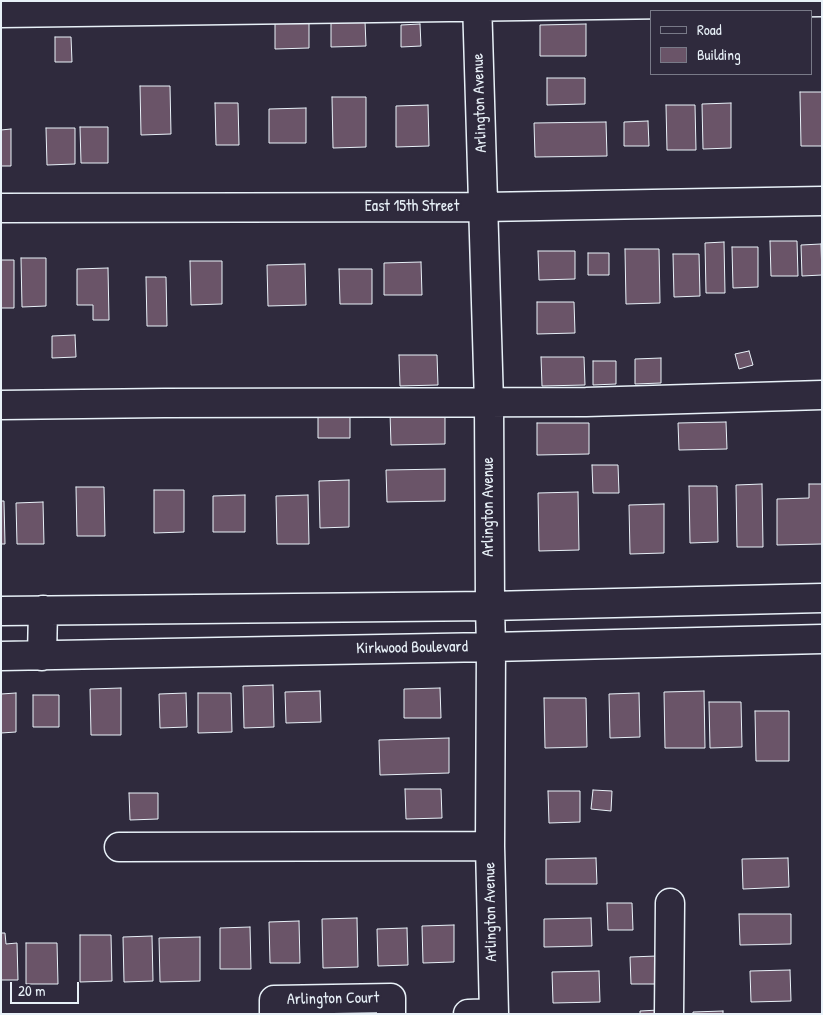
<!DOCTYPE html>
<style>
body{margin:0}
#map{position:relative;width:823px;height:1015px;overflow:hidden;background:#2f2a3d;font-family:"Patrick Hand",sans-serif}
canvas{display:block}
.frame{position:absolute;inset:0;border:2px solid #e8f1f8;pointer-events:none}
.legend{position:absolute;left:650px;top:10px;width:162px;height:65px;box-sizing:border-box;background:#2f2a3d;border:1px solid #797a88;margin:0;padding:6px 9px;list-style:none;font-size:15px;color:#e8f1f8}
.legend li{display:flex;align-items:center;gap:10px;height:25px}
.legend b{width:25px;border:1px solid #797a88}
.scale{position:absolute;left:10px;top:982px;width:69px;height:22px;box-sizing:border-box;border:2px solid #e8f1f8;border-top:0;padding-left:6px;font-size:15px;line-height:18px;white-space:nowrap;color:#e8f1f8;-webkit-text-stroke:4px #2f2a3d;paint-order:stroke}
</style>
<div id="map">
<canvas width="823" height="1015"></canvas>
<div class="frame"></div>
<ul class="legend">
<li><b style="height:6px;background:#2f2a3d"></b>Road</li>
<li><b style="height:14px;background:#6a5468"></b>Building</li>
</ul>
<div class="scale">20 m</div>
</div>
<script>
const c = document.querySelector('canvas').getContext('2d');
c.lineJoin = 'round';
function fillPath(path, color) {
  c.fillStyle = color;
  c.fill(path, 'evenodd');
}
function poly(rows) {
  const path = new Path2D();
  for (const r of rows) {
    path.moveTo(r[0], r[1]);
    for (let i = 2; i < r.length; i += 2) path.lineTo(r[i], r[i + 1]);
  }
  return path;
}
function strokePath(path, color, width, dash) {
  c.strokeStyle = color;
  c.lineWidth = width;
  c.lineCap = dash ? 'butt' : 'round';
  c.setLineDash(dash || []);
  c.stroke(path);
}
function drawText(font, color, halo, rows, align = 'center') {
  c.font = font + ' "Patrick Hand",sans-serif';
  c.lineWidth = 4.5;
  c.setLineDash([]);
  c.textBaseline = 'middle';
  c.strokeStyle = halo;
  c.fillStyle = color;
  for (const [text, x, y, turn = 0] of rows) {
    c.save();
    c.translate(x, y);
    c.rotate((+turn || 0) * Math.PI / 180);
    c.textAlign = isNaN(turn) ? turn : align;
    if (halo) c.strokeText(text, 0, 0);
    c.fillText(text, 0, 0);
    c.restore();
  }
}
const building = poly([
 [309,21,309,48,275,49,275,22,309,21],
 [331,21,365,21,366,46,331,47,331,21],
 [420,24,421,46,401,47,401,25,420,24],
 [586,24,586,56,540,56,540,25,586,24],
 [55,37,71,37,72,62,55,62,55,37],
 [547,78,585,78,585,104,547,105,547,78],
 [140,86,170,86,171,134,141,135,140,86],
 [800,92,822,92,822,146,801,146,800,92],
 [332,97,366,97,366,147,333,148,332,97],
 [215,103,238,103,239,145,216,145,215,103],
 [731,103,731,148,703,149,702,104,731,103],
 [428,105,429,146,396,147,396,106,428,105],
 [666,105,695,105,696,150,667,150,666,105],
 [306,108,306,143,269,143,269,109,306,108],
 [648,121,649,146,624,146,624,122,648,121],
 [606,122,607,156,535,157,534,123,606,122],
 [80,127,108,127,108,163,81,163,80,127],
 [46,128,75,128,75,164,47,165,46,128],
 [11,129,11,166,1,166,1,130,11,129],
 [770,241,797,241,798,276,771,276,770,241],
 [724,242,725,293,706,293,705,243,724,242],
 [821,244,822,275,802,276,801,245,821,244],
 [732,247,758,247,758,287,733,288,732,247],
 [625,249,659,249,660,303,626,304,625,249],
 [538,251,575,251,575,279,539,280,538,251],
 [588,253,609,253,609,275,588,275,588,253],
 [673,254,699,254,700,296,674,297,673,254],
 [21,258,46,258,46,306,22,307,21,258],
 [1,260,14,260,14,308,1,308,1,260],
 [190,261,222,261,222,304,191,305,190,261],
 [421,262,422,295,384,295,384,263,421,262],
 [305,264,306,305,268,306,267,265,305,264],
 [108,268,109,320,93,320,93,305,77,305,77,269,108,268],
 [339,269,372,269,372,304,340,304,339,269],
 [146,277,166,277,167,326,147,326,146,277],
 [537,302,574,302,575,333,537,334,537,302],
 [75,335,76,357,52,358,52,336,75,335],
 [749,351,753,365,739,369,735,354,749,351],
 [399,355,437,355,438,385,400,386,399,355],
 [541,357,584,357,585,385,542,386,541,357],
 [661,358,661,383,635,384,635,359,661,358],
 [593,361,616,361,616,384,593,385,593,361],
 [445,412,445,444,391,445,390,413,445,412],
 [350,416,350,438,318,438,318,417,350,416],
 [726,422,727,449,679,450,678,423,726,422],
 [537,423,589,423,589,454,537,455,537,423],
 [592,465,618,465,619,493,593,493,592,465],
 [445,469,445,501,387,502,386,470,445,469],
 [349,480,349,527,320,528,319,481,349,480],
 [762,484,763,547,737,547,736,485,762,484],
 [809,484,822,484,822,544,777,545,777,499,809,498,809,484],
 [689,486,717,486,718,542,690,543,689,486],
 [76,487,104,487,105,536,77,536,76,487],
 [154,490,184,490,184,532,154,533,154,490],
 [578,492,579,550,539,551,538,493,578,492],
 [245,495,245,532,213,532,213,496,245,495],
 [308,495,309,544,277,544,276,496,308,495],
 [1,501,4,501,5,544,1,544,1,501],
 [43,502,44,544,17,544,16,503,43,502],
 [664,504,664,553,630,554,629,505,664,504],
 [273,685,274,727,244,728,243,686,273,685],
 [121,688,121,735,91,735,90,689,121,688],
 [440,688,441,718,404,718,404,689,440,688],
 [320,691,321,722,286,723,285,692,320,691],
 [704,691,705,748,665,748,664,692,704,691],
 [16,693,16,732,1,733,1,694,16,693],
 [186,693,187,727,160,728,159,694,186,693],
 [198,693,231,693,232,732,198,733,198,693],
 [639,693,640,737,610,738,609,694,639,693],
 [33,695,59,695,59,727,33,727,33,695],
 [544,698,586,698,587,747,545,748,544,698],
 [709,702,741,702,742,747,710,748,709,702],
 [755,711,789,711,789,761,756,761,755,711],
 [449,738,449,773,380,775,379,740,449,738],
 [405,789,441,789,442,818,406,819,405,789],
 [593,790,612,791,611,811,591,809,593,790],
 [548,791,580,791,580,822,549,823,548,791],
 [129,793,158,793,158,819,130,820,129,793],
 [596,858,597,884,546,884,546,859,596,858],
 [788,858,789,887,743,889,742,859,788,858],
 [607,903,632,903,633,930,608,930,607,903],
 [739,914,791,914,791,944,740,945,739,914],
 [357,918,358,967,323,968,322,919,357,918],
 [591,918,592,946,544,947,544,919,591,918],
 [299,921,300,963,270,963,269,922,299,921],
 [454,925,454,962,423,963,422,926,454,925],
 [250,927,251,969,220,969,220,928,250,927],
 [407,928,408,965,378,966,377,929,407,928],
 [1,933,5,933,6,944,17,943,18,980,1,980,1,933],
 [80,935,111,935,112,981,80,982,80,935],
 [152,936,153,981,124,982,123,937,152,936],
 [200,937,200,981,160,982,159,938,200,937],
 [26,943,57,943,58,984,26,984,26,943],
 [657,956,657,984,631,984,630,957,657,956],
 [790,970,791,1001,751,1002,750,971,790,970],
 [599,971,600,1002,553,1003,552,972,599,971],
 [659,1010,659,1014,640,1014,640,1011,659,1010],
 [723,1011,723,1014,693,1014,693,1012,723,1011]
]);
const minor = poly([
 [477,1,489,403,490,606,491,647,490,846,494,1014],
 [1,13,822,2],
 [1,208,483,207,822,201],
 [1,405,164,403,586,402,822,395],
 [1,611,490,606,822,598],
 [1,656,491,647,822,639],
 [42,656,43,610],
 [119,847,490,846],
 [274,1014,274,1000,391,998,391,1014],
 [468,1014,494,1013],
 [669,1014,670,903]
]);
const streetNames = [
 ["Arlington Avenue",480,103,-92],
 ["East 15th Street",412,207],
 ["Arlington Avenue",489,507,-90],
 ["Kirkwood Boulevard",412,648,-1],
 ["Arlington Avenue",491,912,-91],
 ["Arlington Court",333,999,-1]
];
fillPath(building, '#6a5468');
strokePath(building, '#e8f1f8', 1);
strokePath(minor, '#e8f1f8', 31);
strokePath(minor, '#2f2a3d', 28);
drawText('16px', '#e8f1f8', '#2f2a3d', streetNames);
</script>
